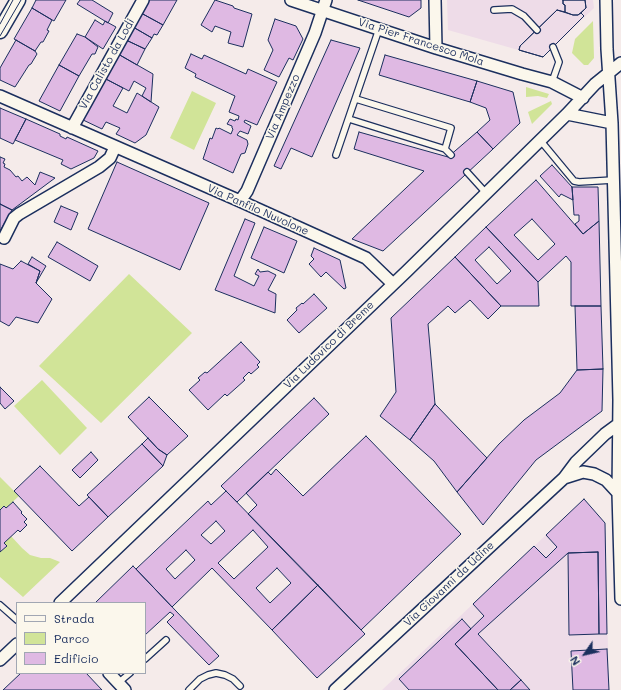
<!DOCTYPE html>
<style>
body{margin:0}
#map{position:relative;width:621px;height:690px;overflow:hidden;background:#f5ebea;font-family:Mali,sans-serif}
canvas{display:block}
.legend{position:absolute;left:16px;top:602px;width:130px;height:72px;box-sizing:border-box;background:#fbf7ec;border:1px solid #a1a7b3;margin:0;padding:5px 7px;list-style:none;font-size:12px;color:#1b2f5e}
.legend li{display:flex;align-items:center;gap:8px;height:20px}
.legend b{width:20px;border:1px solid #a1a7b3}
.north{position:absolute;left:565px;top:634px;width:40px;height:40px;-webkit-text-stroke:3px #fbf7ec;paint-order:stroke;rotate:236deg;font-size:11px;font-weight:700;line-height:16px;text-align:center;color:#1b2f5e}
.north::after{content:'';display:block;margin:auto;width:14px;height:18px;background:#1b2f5e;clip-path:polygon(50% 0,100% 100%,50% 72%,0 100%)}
</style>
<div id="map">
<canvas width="621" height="690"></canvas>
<ul class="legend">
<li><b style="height:5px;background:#fbf7ec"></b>Strada</li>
<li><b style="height:11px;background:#d1e498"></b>Parco</li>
<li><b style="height:11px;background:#dfb9e3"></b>Edificio</li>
</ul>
<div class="north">N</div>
</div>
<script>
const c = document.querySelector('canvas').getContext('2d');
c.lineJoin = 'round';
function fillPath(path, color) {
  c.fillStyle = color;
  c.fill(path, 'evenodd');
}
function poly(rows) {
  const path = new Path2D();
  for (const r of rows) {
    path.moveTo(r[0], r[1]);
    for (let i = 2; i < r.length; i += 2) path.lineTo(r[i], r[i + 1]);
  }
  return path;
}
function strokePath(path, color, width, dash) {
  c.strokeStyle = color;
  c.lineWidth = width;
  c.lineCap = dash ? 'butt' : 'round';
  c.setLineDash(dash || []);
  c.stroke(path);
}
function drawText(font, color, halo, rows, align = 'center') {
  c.font = font + ' Mali,sans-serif';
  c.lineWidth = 3;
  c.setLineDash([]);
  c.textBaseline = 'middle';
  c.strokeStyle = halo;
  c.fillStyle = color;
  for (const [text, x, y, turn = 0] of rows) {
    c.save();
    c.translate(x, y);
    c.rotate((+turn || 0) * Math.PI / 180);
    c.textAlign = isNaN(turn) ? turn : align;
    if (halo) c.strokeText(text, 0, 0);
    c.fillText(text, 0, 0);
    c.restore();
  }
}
const built = poly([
 [447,0,593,0,594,8,543,57,448,30],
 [584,499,605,523,609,690,382,690]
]);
const green = poly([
 [593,21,594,58,588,65,584,65,572,53,575,39],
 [526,87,549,94,547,98,538,96,526,97],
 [192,91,216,103,194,150,170,138],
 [551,101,552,104,532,124,528,112],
 [129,274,192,333,101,423,39,366],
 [42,380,87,428,60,455,14,406],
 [0,477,19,496,6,508,4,506,0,510],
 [11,536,22,548,30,555,41,558,50,558,60,562,23,597,0,577,0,552,7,546,4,543]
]);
const building = poly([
 [36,0,66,0,54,21,32,8,36,0],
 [80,0,92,0,113,13,108,23,77,4,80,0],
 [148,0,177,0,163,25,141,13,148,0],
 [215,0,233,6,234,8,252,14,243,47,228,43,231,32,215,26,212,32,201,25,215,0],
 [358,0,421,0,421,8,409,17,358,0],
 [563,0,585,0,586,8,581,13,584,16,543,57,519,50,520,46,557,10,565,12,565,5,563,4,563,0],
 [563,0,585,0,586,8,578,15,573,15,565,12,565,5,563,4,563,0],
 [32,8,52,20,47,30,49,31,43,42,41,42,35,51,14,39,32,8],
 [557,10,573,15,578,15,581,13,584,16,543,57,519,50,520,46,557,10],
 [141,13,163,25,157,35,154,34,152,38,133,27,141,13],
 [275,19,296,26,303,39,293,60,289,58,279,77,264,70,273,50,268,40,275,19],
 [95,20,103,25,105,21,116,27,103,49,85,37,95,20],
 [133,27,152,38,145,49,126,40,133,27],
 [77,34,85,37,98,47,95,54,92,54,79,76,59,65,77,34],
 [16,40,35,51,37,54,31,64,29,65,15,87,0,80,0,68,16,40],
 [126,40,145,49,137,65,118,54,126,40],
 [331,40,360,48,312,157,291,148,281,169,274,166,331,40],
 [118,54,153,74,151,102,142,96,146,88,134,81,129,91,104,78,118,54],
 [191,54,202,59,204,55,246,74,248,69,277,82,257,125,245,120,244,122,251,126,248,134,240,131,237,135,247,140,248,144,245,153,241,154,233,173,203,159,210,138,212,139,216,128,218,129,219,128,231,134,233,129,232,128,232,126,227,124,230,119,235,121,236,119,238,120,239,116,229,112,235,96,195,77,196,74,185,68,191,54],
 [385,55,477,81,470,102,379,75,385,55],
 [59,65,79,76,60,111,39,101,59,65],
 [104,78,123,88,113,106,127,113,137,93,159,107,146,135,135,143,116,134,120,128,106,122,102,129,81,119,104,78],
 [477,81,513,92,520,123,493,149,477,132,490,120,486,108,470,102,477,81],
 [0,108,26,119,13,144,0,138,0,108],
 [26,119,60,134,60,136,66,139,67,137,98,151,94,158,71,169,61,164,63,160,15,140,26,119],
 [359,132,448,157,477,132,493,149,383,251,352,239,424,171,354,149,359,132],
 [0,157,5,159,3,163,5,164,4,167,10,170,16,177,18,176,22,181,27,177,35,185,40,172,55,178,12,210,0,204,0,157],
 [117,162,209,203,180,270,88,229,117,162],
 [552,165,572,187,573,200,561,194,559,197,540,176,552,165],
 [536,180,583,234,599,221,601,306,571,306,571,262,566,256,538,282,486,227,536,180],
 [532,219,555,244,538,260,514,235,532,219],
 [572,187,598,187,599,221,583,234,575,224,579,221,579,215,574,215,572,187],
 [0,204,12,210,0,231,0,204],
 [61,206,78,213,71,230,54,222,61,206],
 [245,219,255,223,234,276,254,286,259,276,255,274,258,269,260,272,268,271,276,275,268,290,276,294,275,313,215,290,245,219],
 [264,227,297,241,284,273,251,258,264,227],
 [486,227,538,282,539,306,501,306,455,257,486,227],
 [489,247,511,271,497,284,475,260,489,247],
 [57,242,98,266,90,281,48,257,57,242],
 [314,248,340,260,346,288,344,289,326,272,321,277,309,264,314,259,311,256,314,248],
 [32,257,46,266,36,283,40,271,28,264,32,257],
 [455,257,501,306,488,319,470,300,455,313,448,306,428,324,435,404,410,440,380,416,396,392,391,318,455,257],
 [21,261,40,271,36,283,52,299,38,323,16,317,9,326,0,321,0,264,13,269,21,261],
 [314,294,327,308,299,333,287,320,297,310,296,308,302,303,303,304,314,294],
 [575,306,601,306,603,369,577,370,575,306],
 [241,342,260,362,257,365,259,367,251,374,249,372,243,378,245,380,227,396,225,394,208,410,189,390,200,380,198,378,205,372,207,373,241,342],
 [603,369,602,411,536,460,483,525,457,492,499,444,524,420,560,393,577,370,603,369],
 [0,387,14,401,5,409,0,403,0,387],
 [149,397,188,436,167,455,158,449,128,417,149,397],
 [314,398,329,414,237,502,221,486,314,398],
 [435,404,487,458,457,492,434,461,410,440,435,404],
 [366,436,461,534,361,630,248,514,257,505,246,493,268,472,271,475,276,469,303,496,366,436],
 [148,438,158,449,167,455,163,466,142,444,148,438],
 [142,444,163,466,108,517,87,495,142,444],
 [91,452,98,460,80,478,72,470,91,452],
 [40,466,79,506,89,497,108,517,72,551,14,491,40,466],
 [226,491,318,585,272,630,212,568,172,607,136,569,208,501,211,505,226,491],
 [216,521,225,531,211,544,201,535,216,521],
 [253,530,268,547,234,579,218,563,253,530],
 [186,550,195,560,175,579,166,569,186,550],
 [277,568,291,583,270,603,256,588,277,568],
 [584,499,605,523,607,634,599,634,598,552,568,553,478,634,521,680,510,690,498,690,455,644,484,616,473,604,534,546,546,558,557,547,546,535,584,499],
 [13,502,22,512,21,513,27,519,24,522,27,525,20,532,18,530,4,543,7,546,0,552,0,510,4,506,6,508,13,502],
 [598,552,599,634,569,635,568,553,598,552],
 [133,566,219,656,209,665,167,622,174,615,170,612,145,635,145,603,95,603,133,566],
 [318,585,365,634,317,678,272,630,318,585],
 [462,619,471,629,455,644,498,690,409,690,399,679,462,619],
 [607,649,609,690,573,690,571,651,607,649],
 [21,673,86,673,102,690,3,690,21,673],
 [521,680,530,690,510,690,521,680]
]);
const service = poly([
 [494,10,512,9,524,16,537,30],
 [552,82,559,62,553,47],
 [349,119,445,149,451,128,356,99],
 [540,140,574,181,579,182,613,180],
 [445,149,451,155],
 [336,155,379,29],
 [467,172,486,193],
 [0,605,17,620],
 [145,659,166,640],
 [118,683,130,673],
 [189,690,200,679,208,675,216,673,225,675,233,679,240,686]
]);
const minor = poly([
 [291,0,436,48,522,74,552,82,583,98],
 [435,0,436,48],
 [606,0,607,49,612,123,619,400,618,493,621,599],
 [0,96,240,201,366,258,393,284],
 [567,114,612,123],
 [72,128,143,0],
 [240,201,247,191,315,33,326,0],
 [4,238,14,218,19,214,99,167,110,158,115,147],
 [564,478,583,472,594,474,606,480,618,493],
 [60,603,407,271,567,114,595,84,621,63],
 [0,660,17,644],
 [109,673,125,690],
 [335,690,564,478,576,462,605,434,620,423]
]);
const tertiary = poly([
 [0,31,18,0]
]);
const tram = poly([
 [0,24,13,0],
 [0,36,21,0]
]);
const streetNames = [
 ["Via Pier Francesco Mola",421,42,18],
 ["Via Calisto da Lodi",107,64,-61],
 ["Via Ampezzo",283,107,-67],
 ["Via Panfilo Nuvolone",258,210,24],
 ["Via Ludovico di Breme",329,345,-44],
 ["Via Giovanni da Udine",449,584,-43]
];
fillPath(built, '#eedce8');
fillPath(green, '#d1e498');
fillPath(building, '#dfb9e3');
strokePath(building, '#1b2f5e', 1);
strokePath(service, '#1b2f5e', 8);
strokePath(minor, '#1b2f5e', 14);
strokePath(tertiary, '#1b2f5e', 17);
strokePath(service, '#fbf7ec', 5.5);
strokePath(minor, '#fbf7ec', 11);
strokePath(tertiary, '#fbf7ec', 14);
strokePath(tram, '#1b2f5e', 1);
drawText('11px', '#1b2f5e', '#fbf7ec', streetNames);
</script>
